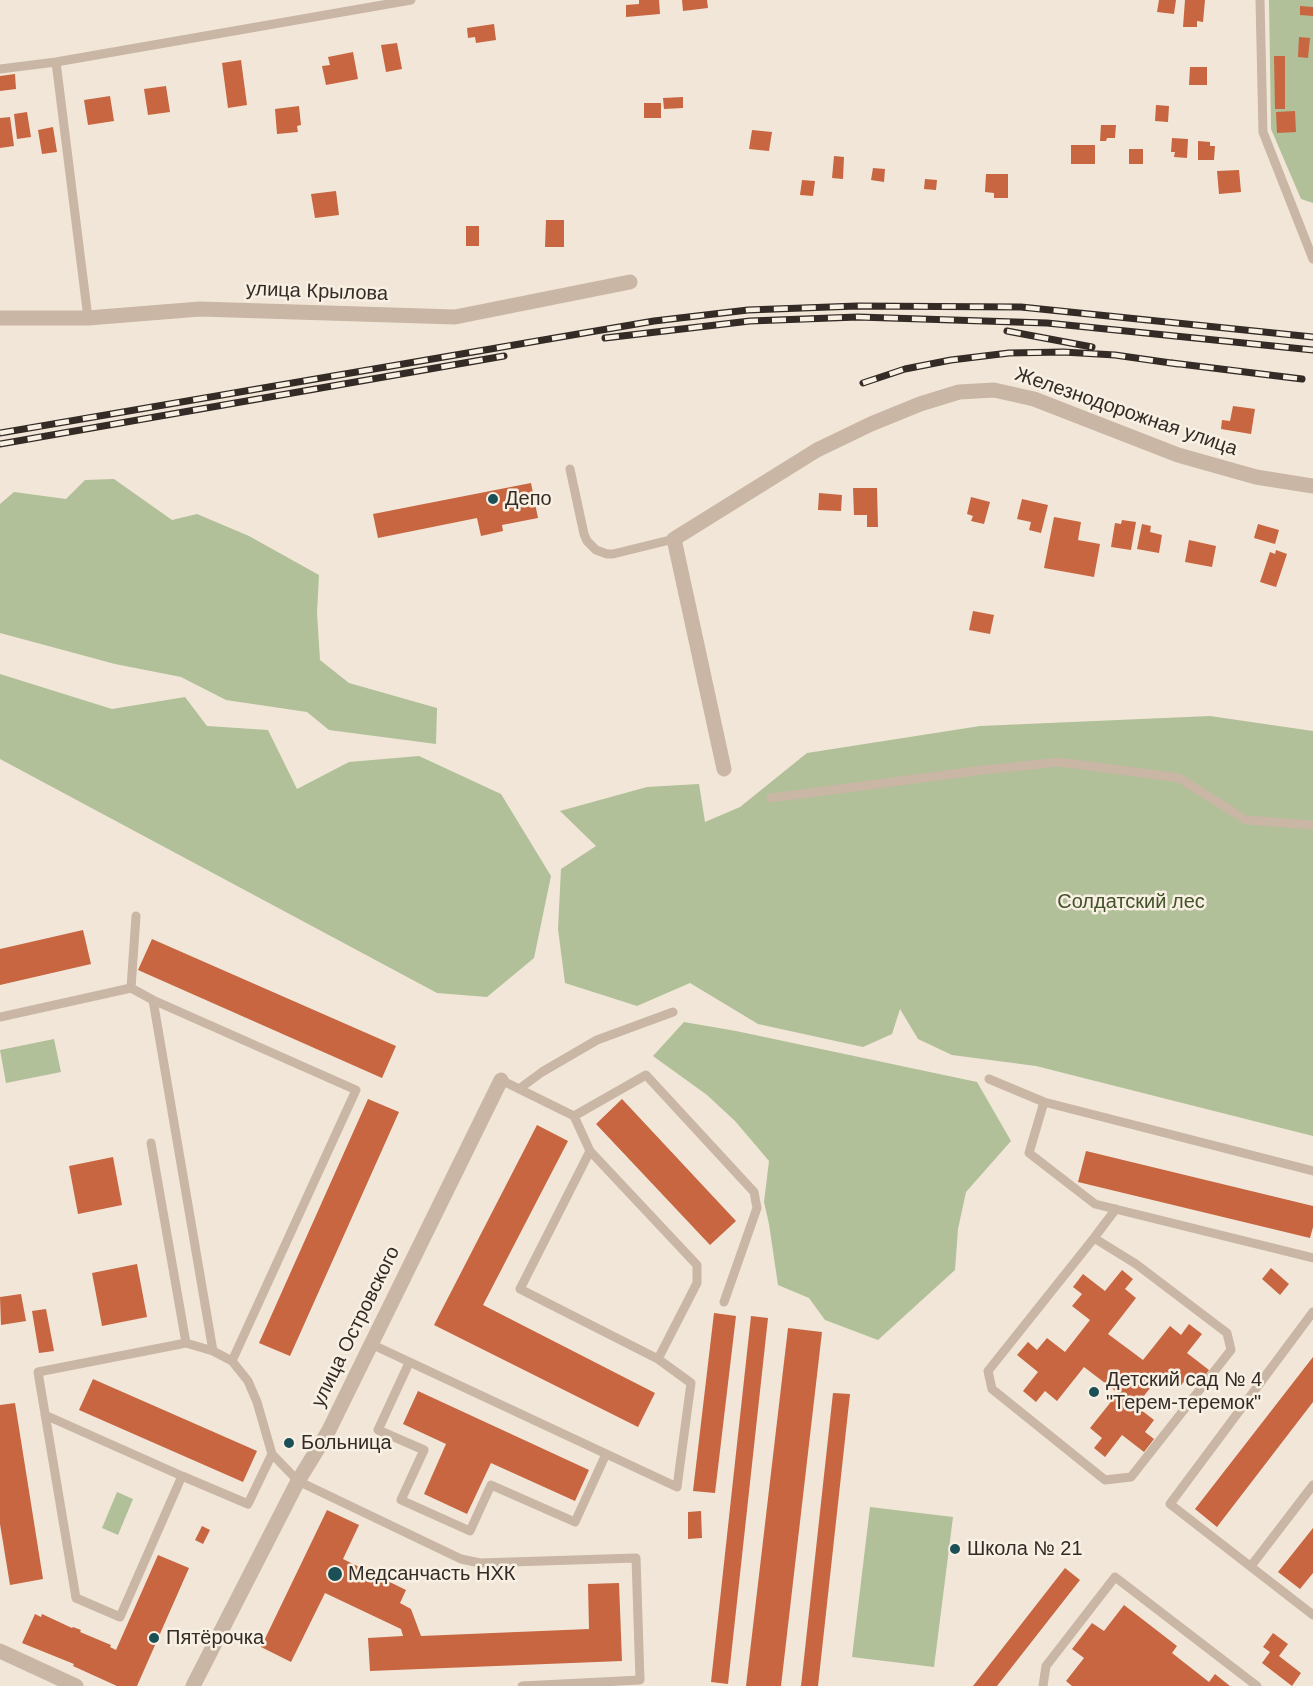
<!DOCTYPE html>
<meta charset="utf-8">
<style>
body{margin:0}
canvas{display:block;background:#f1e6d8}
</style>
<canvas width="1313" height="1686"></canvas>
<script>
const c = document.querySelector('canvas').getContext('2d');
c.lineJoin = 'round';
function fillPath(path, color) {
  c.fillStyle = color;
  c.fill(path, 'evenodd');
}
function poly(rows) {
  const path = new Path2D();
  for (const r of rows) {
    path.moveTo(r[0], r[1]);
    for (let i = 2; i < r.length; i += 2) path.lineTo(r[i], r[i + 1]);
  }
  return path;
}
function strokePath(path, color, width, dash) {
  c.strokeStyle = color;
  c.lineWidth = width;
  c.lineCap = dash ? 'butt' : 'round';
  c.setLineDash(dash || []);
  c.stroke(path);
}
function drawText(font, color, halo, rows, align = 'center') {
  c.font = font + ' Arial,sans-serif';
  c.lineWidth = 5;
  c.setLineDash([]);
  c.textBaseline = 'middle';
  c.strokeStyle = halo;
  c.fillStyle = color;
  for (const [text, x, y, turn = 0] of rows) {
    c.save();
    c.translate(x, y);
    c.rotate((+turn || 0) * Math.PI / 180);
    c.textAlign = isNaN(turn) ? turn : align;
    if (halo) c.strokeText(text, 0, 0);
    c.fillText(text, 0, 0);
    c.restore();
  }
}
const green = poly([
 [1269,0,1313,0,1313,203,1301,199,1271,129],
 [114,479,172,520,197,514,249,536,319,575,317,613,320,660,349,683,437,708,436,744,329,730,307,712,226,700,181,677,115,664,0,633,0,504,14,492,66,499,85,480],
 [0,674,112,709,185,697,207,726,268,730,297,789,349,762,419,756,501,794,551,876,534,958,487,997,437,993,0,759],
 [1210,716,1313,731,1313,1136,1036,1066,952,1055,918,1039,900,1009,892,1034,863,1047,758,1024,690,983,637,1006,565,983,558,929,561,869,596,846,560,811,647,787,699,784,705,822,740,807,807,753,980,726],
 [684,1022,736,1031,977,1082,1011,1141,966,1192,958,1229,955,1270,878,1340,825,1320,809,1298,778,1285,769,1224,764,1202,769,1161,735,1121,707,1095,653,1056],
 [54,1039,61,1072,6,1083,0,1050],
 [117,1492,133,1499,118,1535,102,1528],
 [870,1507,953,1517,934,1667,852,1657]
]);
const building = poly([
 [639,0,659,0,660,14,626,17,626,5,639,4],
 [682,0,707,0,708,8,683,11],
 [1159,0,1176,0,1174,14,1157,12],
 [1185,0,1205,0,1203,22,1197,21,1197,27,1183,27],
 [1300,6,1313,7,1313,16,1300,15],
 [494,24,496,40,476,43,475,37,468,38,467,28],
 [1299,37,1310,38,1308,58,1298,57],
 [397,43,402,69,386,72,381,45],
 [353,52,358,79,326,85,322,66,330,65,328,57],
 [1274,56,1285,56,1285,109,1275,109],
 [241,60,247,105,228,108,222,63],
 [1190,67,1207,67,1207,85,1189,85],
 [15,74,16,89,0,91,0,76],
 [166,86,170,112,148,115,144,89],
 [110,96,114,121,88,125,84,100],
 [683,97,683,108,664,109,663,98],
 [644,103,661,103,661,118,644,118],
 [1156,105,1169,106,1168,122,1155,121],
 [299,106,301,125,297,126,298,132,277,134,275,109],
 [1295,111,1296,132,1277,133,1276,112],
 [27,112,31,137,17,139,14,114],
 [10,117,14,146,0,148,0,118],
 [1101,125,1116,125,1115,138,1107,138,1106,141,1100,141],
 [53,127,57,152,42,154,38,130],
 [752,130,772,132,769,151,749,149],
 [1172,138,1188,139,1187,158,1174,157,1175,152,1171,152],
 [1198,141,1210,142,1210,146,1215,146,1214,160,1198,160],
 [1071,145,1095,145,1095,164,1071,164],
 [1129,149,1143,149,1143,164,1129,164],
 [834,156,844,157,843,179,832,178],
 [873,168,885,169,884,182,871,180],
 [1239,170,1241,192,1219,194,1217,171],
 [986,174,1008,174,1008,198,994,198,994,193,985,192],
 [925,179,937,180,936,190,924,189],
 [802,180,815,181,813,196,800,195],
 [336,191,339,215,315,218,311,194],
 [546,220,564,220,564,247,545,247],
 [466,226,479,226,479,246,466,246],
 [1233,406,1255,409,1251,434,1221,429,1222,420,1230,421],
 [531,483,538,518,502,525,503,531,481,536,477,518,378,538,373,514],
 [853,488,877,488,878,527,867,527,867,515,854,515],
 [819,493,842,495,841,511,818,510],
 [971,497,990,502,984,524,971,521,973,516,967,514],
 [1022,499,1048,505,1041,533,1029,530,1031,522,1017,519],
 [1054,517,1081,522,1078,540,1100,544,1094,577,1044,568],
 [1122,520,1136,522,1131,550,1111,547,1115,523,1121,524],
 [1142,524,1151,526,1150,532,1162,535,1159,553,1137,549],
 [1258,524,1279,530,1275,544,1254,538],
 [1189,540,1216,546,1212,567,1185,562],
 [1276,550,1287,554,1276,587,1260,582,1270,552,1275,554],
 [973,611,994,615,990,634,969,630],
 [83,930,91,964,0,985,0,949],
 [152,939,396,1046,382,1078,138,970],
 [368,1099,399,1112,290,1356,259,1343],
 [622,1099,736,1221,710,1245,596,1124],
 [537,1125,568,1141,483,1305,655,1393,638,1427,434,1325],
 [1086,1151,1313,1206,1313,1227,1310,1238,1078,1182],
 [113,1157,122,1205,78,1214,69,1166],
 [137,1264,147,1317,102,1326,92,1273],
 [1271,1268,1289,1284,1280,1295,1262,1279],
 [1122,1270,1133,1279,1125,1289,1136,1298,1108,1334,1143,1360,1170,1326,1181,1335,1189,1324,1202,1334,1187,1353,1209,1370,1199,1384,1188,1376,1179,1388,1161,1374,1136,1406,1154,1420,1145,1432,1154,1439,1144,1452,1122,1435,1105,1457,1094,1448,1102,1438,1090,1428,1118,1393,1084,1367,1057,1401,1045,1391,1036,1402,1023,1391,1038,1372,1017,1355,1028,1342,1037,1350,1047,1338,1065,1352,1090,1320,1072,1306,1082,1294,1073,1287,1083,1274,1105,1291],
 [21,1294,26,1321,1,1325,0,1297],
 [46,1309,54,1351,39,1353,32,1311],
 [714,1313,736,1316,715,1493,693,1491],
 [751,1316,768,1318,728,1684,711,1682],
 [788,1328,822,1332,781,1686,746,1686],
 [1313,1357,1313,1402,1217,1527,1195,1509],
 [93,1379,257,1451,243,1482,79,1410],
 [418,1391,589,1470,575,1501,491,1463,467,1514,424,1494,446,1444,403,1424],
 [833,1393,850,1394,818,1686,801,1686],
 [15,1403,43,1579,10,1585,0,1524,0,1405],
 [327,1510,359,1525,343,1559,406,1590,400,1603,411,1609,421,1636,589,1629,588,1584,619,1583,622,1661,370,1671,368,1638,403,1636,401,1629,325,1593,291,1662,261,1647],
 [701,1511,702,1538,688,1539,688,1512],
 [202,1526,210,1530,203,1544,195,1540],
 [1313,1528,1313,1573,1300,1589,1278,1572],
 [158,1555,189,1568,137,1686,117,1686,73,1666,74,1664,22,1643,35,1614,41,1617,42,1614,72,1628,73,1627,81,1630,80,1632,111,1645,110,1647,116,1650],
 [1065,1568,1080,1580,997,1686,973,1686],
 [1124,1605,1177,1646,1172,1653,1209,1682,1215,1674,1230,1686,1072,1686,1066,1681,1084,1658,1072,1649,1092,1623,1104,1631],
 [1273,1633,1288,1644,1279,1656,1301,1673,1292,1686,1262,1663,1270,1652,1263,1647]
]);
const service = poly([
 [1260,0,1263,132,1313,259],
 [56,62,88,318],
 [0,69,56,62,411,0],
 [570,469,584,534,587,541,596,550,607,554,613,554,674,539],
 [771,798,983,770,1059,762,1179,778,1246,820,1313,825],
 [131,988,136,916],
 [153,1000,356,1090,232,1361],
 [0,1017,131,988,153,1000,213,1351],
 [989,1079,1044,1102],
 [501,1080,574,1116,646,1075,754,1192,757,1208,724,1302],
 [519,1089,542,1072,597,1040,673,1012],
 [574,1116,590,1151,697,1265,697,1283,658,1359],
 [151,1143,186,1343,213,1351,232,1361,248,1381,257,1402,272,1454,298,1481,461,1559,480,1563,636,1558,640,1680,522,1686],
 [1313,1171,1044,1102,1029,1153,1095,1204,1313,1258],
 [1094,1238,1136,1264,1227,1333,1231,1350,1131,1477,1105,1480,992,1389,988,1371,1094,1238,1106,1222,1116,1209],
 [1313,1312,1170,1504,1313,1615],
 [186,1343,38,1372,76,1598,120,1617,182,1476,248,1504,272,1454],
 [371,1344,677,1487,691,1383,658,1359,520,1289,590,1151],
 [409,1363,378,1430,424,1450,401,1500,470,1531,491,1485,575,1522,606,1454],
 [45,1415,182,1476],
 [1251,1566,1313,1485],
 [1043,1686,1046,1666,1115,1577,1257,1686]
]);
const minor = poly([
 [0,318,88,318,200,309,455,317,630,282],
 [724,769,674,539,817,450,871,424,920,404,959,392,994,390,1034,399,1178,455,1256,477,1313,486],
 [0,1651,76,1686],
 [193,1686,298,1481,328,1432,501,1080]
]);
const rail = poly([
 [1007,331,1092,347],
 [605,338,750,321,858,317,1047,323,1313,350],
 [1172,363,1302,379],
 [863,383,905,369,951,360,1009,353,1063,352,1115,355,1178,364],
 [0,433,654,321,748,310,857,306,1021,307,1313,337],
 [0,444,504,356]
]);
const markers = [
 [493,499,6,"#1b5056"],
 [1094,1392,6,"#1b5056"],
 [289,1443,6,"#1b5056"],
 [955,1549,6,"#1b5056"],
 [335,1574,8,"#1b5056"],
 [154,1638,6,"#1b5056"]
];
const streetNames = [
 ["улица Крылова",317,292,2],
 ["Железнодорожная улица",1126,412,19],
 ["улица Островского",356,1327,-64]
];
const poiNames = [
 ["Депо",505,499],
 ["Детский сад № 4",1106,1380],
 ["\"Терем-теремок\"",1106,1403],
 ["Больница",301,1443],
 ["Школа № 21",967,1549],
 ["Медсанчасть НХК",348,1574],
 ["Пятёрочка",166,1638]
];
const parkNames = [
 ["Солдатский лес",1131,902]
];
fillPath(green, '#b1c098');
fillPath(building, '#c76640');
strokePath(service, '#c9b6a4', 9);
strokePath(minor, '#c9b6a4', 15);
strokePath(rail, '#342b26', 7);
strokePath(rail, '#f9f0e4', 4.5, [14]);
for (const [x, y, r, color] of markers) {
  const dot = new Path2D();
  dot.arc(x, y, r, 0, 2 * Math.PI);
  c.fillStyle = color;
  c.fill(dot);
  strokePath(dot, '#f9f0e4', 2);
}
drawText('20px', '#342b26', '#f9f0e4', streetNames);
drawText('20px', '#342b26', '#f9f0e4', poiNames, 'left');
drawText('20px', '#425329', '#f9f0e4', parkNames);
</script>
